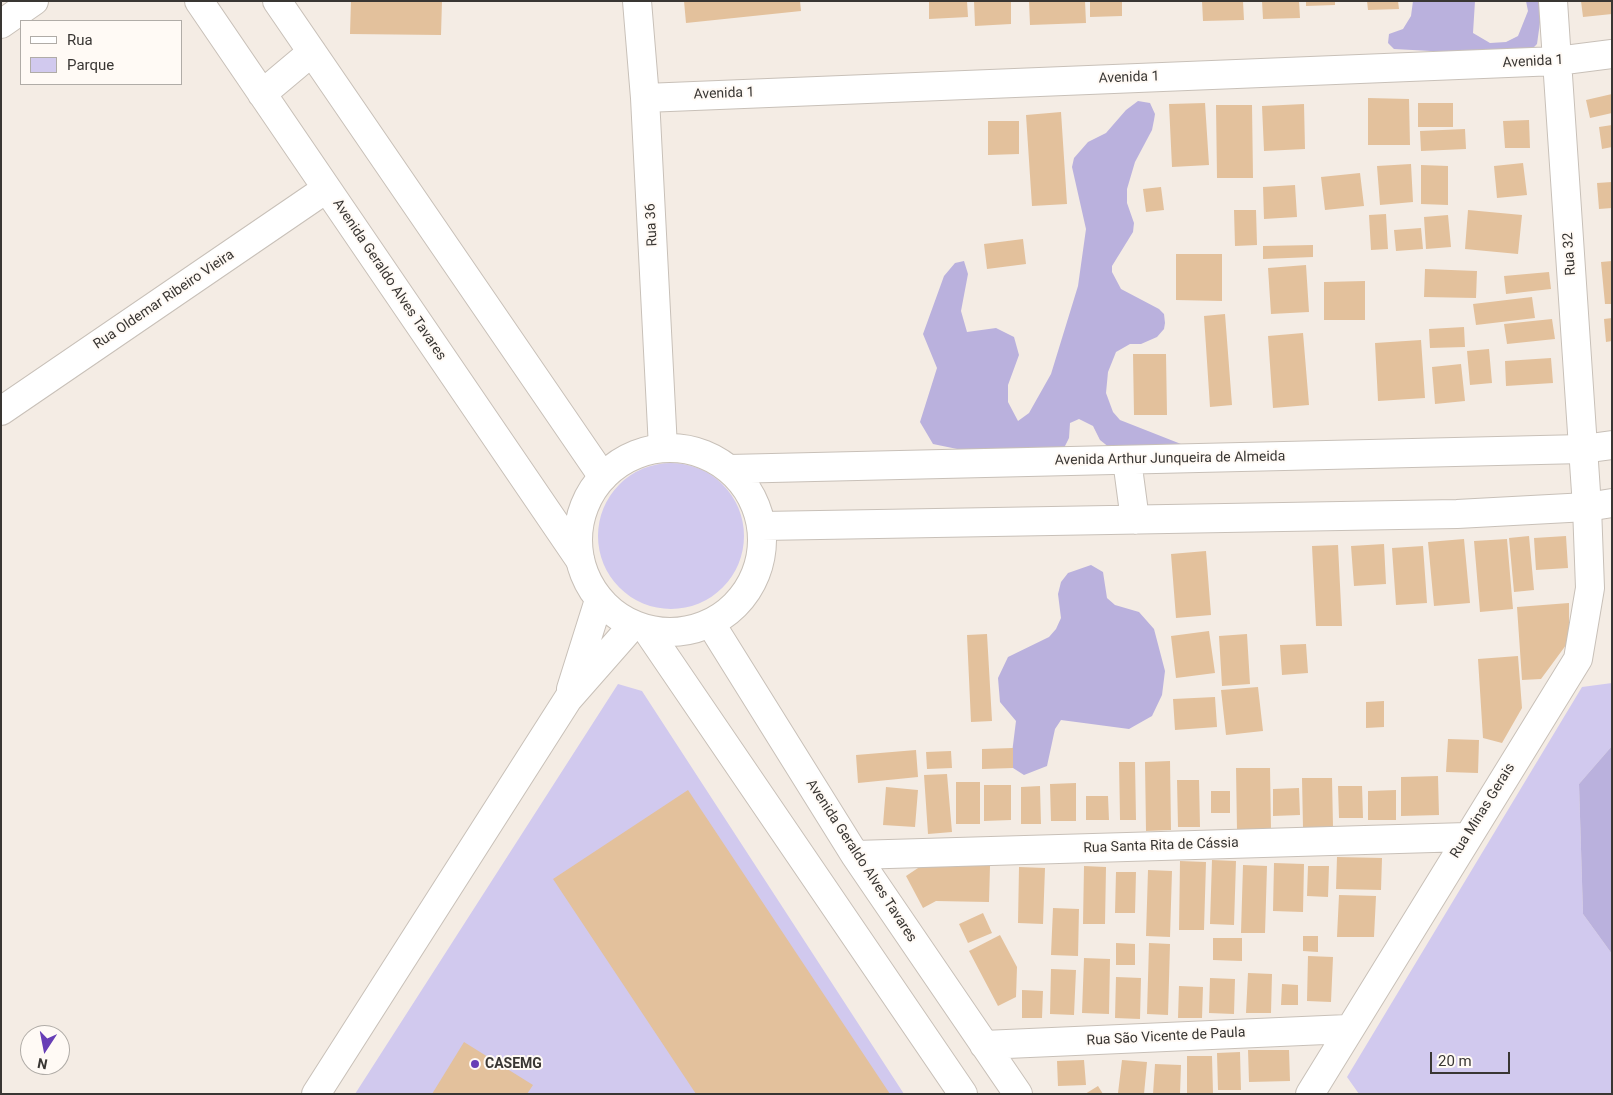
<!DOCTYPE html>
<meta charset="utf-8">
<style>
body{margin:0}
#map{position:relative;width:1613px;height:1095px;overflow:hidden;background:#f4ece4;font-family:Roboto,sans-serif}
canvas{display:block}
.frame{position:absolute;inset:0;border:2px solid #393633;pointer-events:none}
.legend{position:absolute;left:20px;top:20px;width:162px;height:65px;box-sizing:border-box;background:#fffaf5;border:1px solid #b0aca7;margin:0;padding:6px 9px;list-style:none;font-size:15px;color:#393633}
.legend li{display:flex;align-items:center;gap:10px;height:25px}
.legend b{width:25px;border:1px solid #b0aca7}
.north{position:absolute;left:20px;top:1025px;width:50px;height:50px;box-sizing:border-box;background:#fffaf5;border:1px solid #b0aca7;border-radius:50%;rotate:191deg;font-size:14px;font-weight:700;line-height:20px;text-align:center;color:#393633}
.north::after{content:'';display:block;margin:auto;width:18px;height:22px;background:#673eb6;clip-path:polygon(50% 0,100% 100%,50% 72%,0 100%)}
.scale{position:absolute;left:1430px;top:1052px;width:80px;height:22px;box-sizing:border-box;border:2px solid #393633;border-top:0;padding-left:6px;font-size:15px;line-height:18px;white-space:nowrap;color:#393633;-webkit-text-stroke:4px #fffaf5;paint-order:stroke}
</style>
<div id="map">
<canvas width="1613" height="1095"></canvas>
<div class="frame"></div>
<ul class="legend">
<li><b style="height:6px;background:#fff"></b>Rua</li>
<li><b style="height:14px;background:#d1c9ee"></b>Parque</li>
</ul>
<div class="north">N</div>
<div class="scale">20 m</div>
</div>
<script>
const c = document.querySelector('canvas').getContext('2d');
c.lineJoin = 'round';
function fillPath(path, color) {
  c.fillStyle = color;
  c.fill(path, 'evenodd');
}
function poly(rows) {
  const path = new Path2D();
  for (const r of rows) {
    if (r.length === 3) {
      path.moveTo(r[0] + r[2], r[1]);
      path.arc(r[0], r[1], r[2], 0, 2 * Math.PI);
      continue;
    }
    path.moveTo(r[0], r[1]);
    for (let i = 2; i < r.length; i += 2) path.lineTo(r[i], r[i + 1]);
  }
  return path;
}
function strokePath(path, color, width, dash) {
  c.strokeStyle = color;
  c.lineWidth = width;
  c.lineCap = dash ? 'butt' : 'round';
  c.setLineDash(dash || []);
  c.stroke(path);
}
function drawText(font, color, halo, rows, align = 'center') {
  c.font = font + ' Roboto,sans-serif';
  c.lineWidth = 4;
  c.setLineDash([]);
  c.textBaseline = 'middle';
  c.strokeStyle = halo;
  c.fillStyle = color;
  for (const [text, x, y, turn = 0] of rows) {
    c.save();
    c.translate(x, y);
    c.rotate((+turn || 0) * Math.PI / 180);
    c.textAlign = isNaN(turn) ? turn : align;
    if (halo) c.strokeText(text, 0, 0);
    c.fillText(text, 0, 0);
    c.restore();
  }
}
const green = poly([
 [671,536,73],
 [1612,683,1612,746,1579,784,1583,914,1612,954,1612,1094,1359,1094,1347,1077,1582,687],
 [618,684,642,691,904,1094,355,1094]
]);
const forest = poly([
 [1413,1,1475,1,1473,33,1490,43,1506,42,1518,36,1528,11,1526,1,1543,1,1537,44,1528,53,1504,55,1394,49,1388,43,1389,34,1403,29,1411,16],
 [1138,101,1150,103,1155,114,1154,120,1152,130,1135,162,1127,189,1127,203,1134,223,1133,232,1112,266,1112,272,1121,289,1159,309,1164,314,1165,323,1164,329,1157,337,1141,344,1130,344,1116,352,1108,372,1106,393,1113,412,1120,420,1181,444,1176,453,1110,448,1100,440,1093,426,1079,419,1070,423,1069,438,1064,448,996,457,933,444,920,422,937,368,923,334,944,276,955,263,964,261,968,274,961,311,967,332,996,328,1014,337,1019,355,1008,385,1008,402,1018,421,1029,413,1051,374,1078,286,1086,229,1072,167,1074,158,1088,142,1106,133,1126,110],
 [1091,565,1103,572,1107,598,1115,605,1139,612,1154,629,1165,671,1162,695,1152,716,1129,729,1061,720,1055,729,1047,766,1024,775,1013,768,1011,761,1016,721,1000,702,998,678,1008,657,1049,637,1056,629,1061,618,1058,594,1061,582,1068,573],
 [1612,746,1612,954,1583,914,1579,784]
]);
const building = poly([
 [351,1,442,1,441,35,350,34],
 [684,1,800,1,801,11,686,23],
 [929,1,967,1,968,17,929,19],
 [974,1,1011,1,1011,24,975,26],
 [1029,1,1085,1,1086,23,1030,25],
 [1090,1,1122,1,1122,16,1090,17],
 [1202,1,1243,1,1244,20,1203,21],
 [1262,1,1299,1,1300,18,1263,19],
 [1306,1,1335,1,1335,5,1306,6],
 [1367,1,1398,1,1399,9,1368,10],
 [1581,1,1612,1,1612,14,1583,17],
 [1612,94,1612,113,1590,118,1586,100],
 [1368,98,1409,99,1410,145,1368,145],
 [1205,103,1209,165,1172,167,1169,104],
 [1418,103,1453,103,1453,127,1418,127],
 [1304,104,1305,149,1264,151,1262,106],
 [1216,105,1252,105,1253,178,1217,178],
 [1061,112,1067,204,1032,206,1026,115],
 [1529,120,1530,148,1505,148,1503,121],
 [988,121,1019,121,1019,154,988,155],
 [1612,125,1612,147,1602,149,1599,127],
 [1465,129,1466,149,1421,151,1420,131],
 [1523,163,1527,195,1497,198,1494,166],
 [1411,164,1413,202,1380,205,1377,166],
 [1421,165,1448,166,1448,205,1421,204],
 [1360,173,1364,206,1325,210,1321,177],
 [1612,182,1612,208,1599,209,1597,183],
 [1295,185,1297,217,1264,219,1263,187],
 [1161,187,1164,210,1146,212,1143,189],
 [1234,210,1256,210,1257,245,1235,246],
 [1468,210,1522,215,1518,254,1465,249],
 [1386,214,1388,249,1371,250,1369,215],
 [1448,215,1451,247,1426,249,1424,217],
 [1421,228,1423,249,1396,251,1394,230],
 [1023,239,1026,264,987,269,984,244],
 [1313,245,1313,257,1263,259,1263,246],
 [1176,254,1222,254,1222,301,1176,300],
 [1612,261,1612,304,1605,304,1601,262],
 [1306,265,1309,312,1271,314,1268,268],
 [1425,269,1477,271,1476,298,1424,297],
 [1549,272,1551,289,1506,294,1504,276],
 [1365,281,1365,320,1324,320,1324,282],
 [1532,297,1535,318,1476,325,1473,304],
 [1225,314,1232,405,1210,407,1204,316],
 [1612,318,1612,341,1606,342,1604,319],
 [1552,319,1555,339,1507,344,1504,324],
 [1464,327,1465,347,1430,348,1429,329],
 [1303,333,1309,405,1273,408,1268,336],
 [1421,340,1425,398,1378,401,1375,343],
 [1489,349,1492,383,1470,385,1467,351],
 [1133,354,1166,354,1167,415,1134,415],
 [1551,358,1553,383,1506,386,1505,361],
 [1461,364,1465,401,1435,404,1432,367],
 [1529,536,1534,590,1514,592,1509,538],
 [1566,536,1568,568,1536,570,1534,538],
 [1464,539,1470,603,1434,606,1428,542],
 [1507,539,1513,609,1480,612,1474,541],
 [1384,544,1386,584,1354,586,1351,546],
 [1338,545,1342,626,1316,626,1312,546],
 [1423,546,1427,603,1396,605,1392,548],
 [1206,551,1211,615,1176,618,1171,554],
 [1569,603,1569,641,1541,679,1522,680,1517,607],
 [1209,631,1215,673,1176,678,1171,636],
 [987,634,992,721,971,722,967,635],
 [1247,634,1250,684,1222,686,1219,636],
 [1306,644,1308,673,1282,675,1280,645],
 [1518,656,1522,708,1502,743,1483,738,1478,659],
 [1258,687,1263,731,1226,735,1221,690],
 [1215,697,1217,727,1175,730,1173,699],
 [1384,701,1384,727,1366,728,1366,702],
 [1448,739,1479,740,1478,773,1446,772],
 [1013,748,1013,768,982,769,982,749],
 [916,750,918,777,858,783,856,755],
 [951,751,952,768,927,769,926,752],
 [1170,761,1171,830,1146,831,1145,762],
 [1119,762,1135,762,1136,820,1120,820],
 [1236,768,1270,768,1271,831,1237,831],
 [947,774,952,832,928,834,924,775],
 [1438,776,1439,815,1401,816,1401,777],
 [1302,778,1332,778,1333,827,1303,828],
 [1177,780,1199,780,1200,827,1178,827],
 [956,782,980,782,980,824,956,824],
 [1076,783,1076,821,1051,821,1050,784],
 [984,785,1011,785,1011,820,984,821],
 [1040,786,1041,824,1021,824,1021,787],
 [1338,786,1362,786,1363,818,1339,818],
 [886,787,918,790,915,827,883,825],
 [1299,788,1300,815,1273,816,1273,789],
 [688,790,890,1094,696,1094,553,879],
 [1396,790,1396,820,1368,820,1368,791],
 [1211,791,1230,791,1230,813,1211,813],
 [1086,796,1108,796,1109,820,1086,820],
 [1337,857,1382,858,1381,890,1336,889],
 [1212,860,1236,861,1234,925,1210,924],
 [1180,861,1206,862,1204,930,1179,930],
 [1274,863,1304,864,1303,912,1273,911],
 [924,864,990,866,989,902,936,901,923,908,906,876],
 [1243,865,1267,866,1265,933,1241,933],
 [1084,866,1106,867,1105,924,1083,924],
 [1308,866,1329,866,1328,897,1307,896],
 [1019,867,1045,868,1043,924,1018,923],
 [1148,870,1172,871,1170,937,1146,936],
 [1116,872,1136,872,1135,913,1115,913],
 [1339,895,1376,896,1374,937,1337,937],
 [1053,908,1079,909,1078,956,1051,955],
 [983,913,992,933,968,943,959,924],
 [1000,935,1017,967,1016,997,998,1006,969,951],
 [1303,936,1318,936,1318,952,1303,951],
 [1213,938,1242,938,1242,961,1213,960],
 [1116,943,1135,944,1135,965,1116,965],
 [1149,943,1170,944,1168,1015,1147,1014],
 [1308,956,1333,957,1331,1002,1307,1001],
 [1084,958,1110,959,1109,1014,1082,1013],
 [1051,969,1076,970,1074,1015,1050,1014],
 [1248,973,1272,974,1271,1013,1246,1013],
 [1116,977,1141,978,1140,1019,1115,1018],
 [1210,978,1235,979,1234,1014,1209,1013],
 [1282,984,1298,985,1298,1005,1281,1005],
 [1179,986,1203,987,1202,1018,1178,1018],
 [1022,990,1043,991,1042,1018,1022,1018],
 [464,1042,533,1085,527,1094,432,1094],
 [1248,1050,1289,1050,1290,1081,1249,1082],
 [1240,1052,1241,1090,1218,1090,1217,1053],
 [1187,1056,1212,1056,1213,1093,1187,1094],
 [1084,1060,1086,1085,1058,1086,1057,1061],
 [1122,1060,1147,1062,1144,1094,1118,1093],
 [1155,1064,1181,1065,1180,1094,1153,1094],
 [1098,1086,1103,1094,1085,1094]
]);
const minor = poly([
 [199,1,580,560],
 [277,1,603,477],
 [637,1,645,98,663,448],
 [1,24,34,1],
 [262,94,312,52],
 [645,98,1557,61,1612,54],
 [1,411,326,189],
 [711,624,855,855,1018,1094],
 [647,630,963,1094],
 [855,855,1467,837],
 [984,1045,1348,1029],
 [1310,1094,1578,659,1590,588,1587,507,1553,1]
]);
const major = poly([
 [670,540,92],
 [1127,460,1135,520],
 [729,469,1583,449,1612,445],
 [762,526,1457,514,1587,507,1612,503],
 [571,689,599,600],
 [316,1094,568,699,633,625]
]);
const markers = [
 [475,1064,5,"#673eb6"]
];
const streetNames = [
 ["Avenida 1",1533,62,-3],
 ["Avenida 1",1129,78,-2],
 ["Avenida 1",724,94,-2],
 ["Rua 36",652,225,-93],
 ["Rua 32",1570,254,-94],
 ["Avenida Geraldo Alves Tavares",389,280,56],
 ["Rua Oldemar Ribeiro Vieira",164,300,-34],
 ["Avenida Arthur Junqueira de Almeida",1170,459,-1],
 ["Rua Minas Gerais",1483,811,-58],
 ["Rua Santa Rita de Cássia",1161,846,-2],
 ["Avenida Geraldo Alves Tavares",861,861,57],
 ["Rua São Vicente de Paula",1166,1037,-3]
];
const poiNames = [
 ["CASEMG",485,1064]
];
fillPath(green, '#d1c9ee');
fillPath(forest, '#bab1dd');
fillPath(building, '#e3c19c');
strokePath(minor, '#c8c0b8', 30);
strokePath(major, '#c8c0b8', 30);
strokePath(minor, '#fff', 28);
strokePath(major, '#fff', 28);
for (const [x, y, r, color] of markers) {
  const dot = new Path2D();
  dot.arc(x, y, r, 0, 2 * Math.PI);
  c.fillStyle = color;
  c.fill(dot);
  strokePath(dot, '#fffaf5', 2);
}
drawText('14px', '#393633', '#fffaf5', streetNames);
drawText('bold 14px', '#393633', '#fffaf5', poiNames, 'left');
</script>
